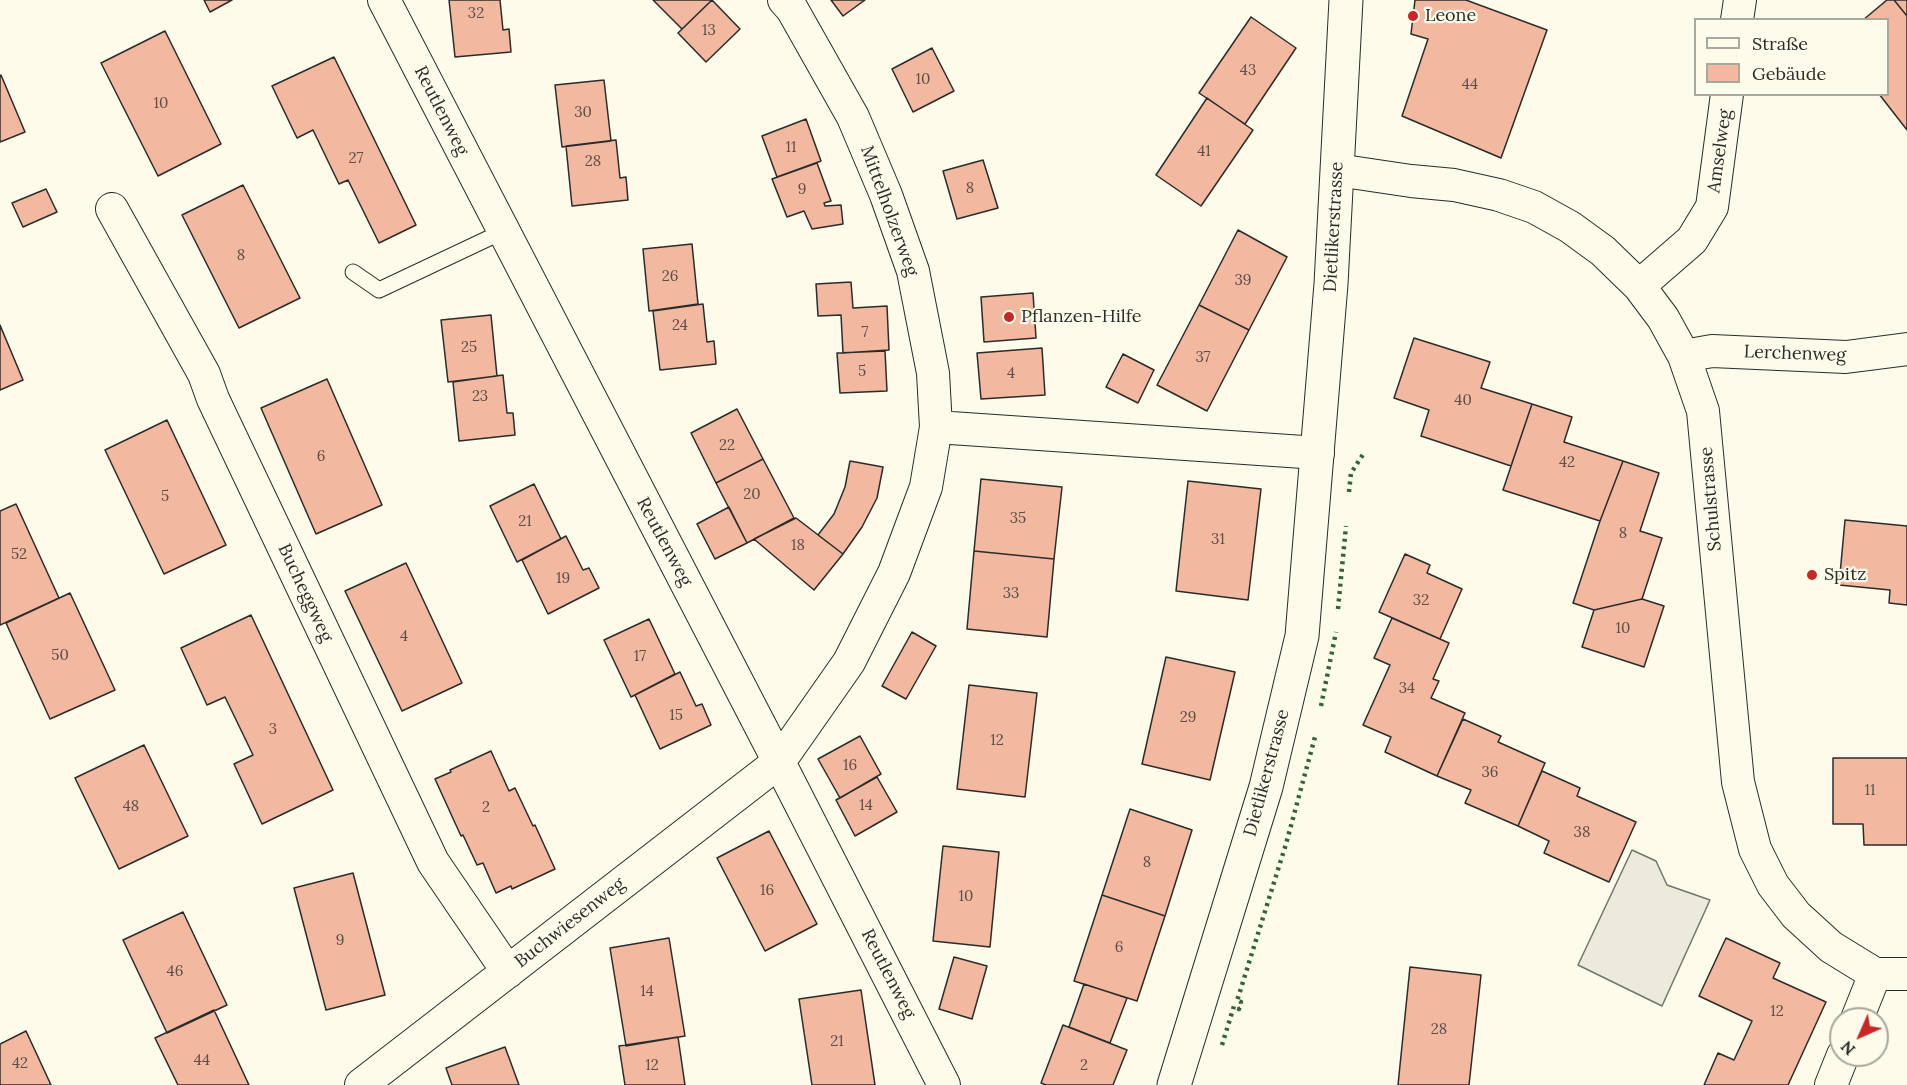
<!DOCTYPE html>
<meta charset="utf-8">
<style>
body{margin:0}
#map{position:relative;width:1907px;height:1085px;overflow:hidden;background:#fdfbea;font-family:Lora,serif}
canvas{display:block}
.legend{position:absolute;left:1694px;top:18px;width:195px;height:78px;box-sizing:border-box;background:#fdfbea;border:2px solid #a9a89e;margin:0;padding:8px 10px;list-style:none;font-size:18px;color:#2b2b2b}
.legend li{display:flex;align-items:center;gap:12px;height:30px}
.legend b{width:30px;border:2px solid #a9a89e}
.north{position:absolute;left:1829px;top:1007px;width:60px;height:60px;box-sizing:border-box;background:#fdfbea;border:2px solid #a9a89e;border-radius:50%;rotate:225deg;font-size:16px;font-weight:700;line-height:24px;text-align:center;color:#2b2b2b}
.north::after{content:'';display:block;margin:auto;width:21px;height:27px;background:#c62828;clip-path:polygon(50% 0,100% 100%,50% 72%,0 100%)}
</style>
<div id="map">
<canvas width="1907" height="1085"></canvas>
<ul class="legend">
<li><b style="height:8px;background:#fdfbea"></b>Straße</li>
<li><b style="height:16px;background:#f2b8a0"></b>Gebäude</li>
</ul>
<div class="north">N</div>
</div>
<script>
const c = document.querySelector('canvas').getContext('2d');
c.lineJoin = 'round';
function fillPath(path, color) {
  c.fillStyle = color;
  c.fill(path, 'evenodd');
}
function poly(rows) {
  const path = new Path2D();
  for (const r of rows) {
    path.moveTo(r[0], r[1]);
    for (let i = 2; i < r.length; i += 2) path.lineTo(r[i], r[i + 1]);
  }
  return path;
}
function strokePath(path, color, width, dash) {
  c.strokeStyle = color;
  c.lineWidth = width;
  c.lineCap = dash ? 'butt' : 'round';
  c.setLineDash(dash || []);
  c.stroke(path);
}
function drawText(font, color, halo, rows, align = 'center') {
  c.font = font + ' Lora,serif';
  c.lineWidth = 4.5;
  c.setLineDash([]);
  c.textBaseline = 'middle';
  c.strokeStyle = halo;
  c.fillStyle = color;
  for (const [text, x, y, turn = 0] of rows) {
    c.save();
    c.translate(x, y);
    c.rotate((+turn || 0) * Math.PI / 180);
    c.textAlign = isNaN(turn) ? turn : align;
    if (halo) c.strokeText(text, 0, 0);
    c.fillText(text, 0, 0);
    c.restore();
  }
}
const parking = poly([
 [1632,850,1656,861,1667,885,1710,900,1662,1006,1578,965,1632,850]
]);
const building = poly([
 [204,0,232,0,210,12,204,0],
 [449,0,500,0,503,30,509,29,511,52,455,57,449,0],
 [653,0,712,0,682,29,653,0],
 [712,0,740,29,706,62,678,33,712,0],
 [831,0,865,0,843,16,831,0],
 [1415,0,1466,0,1547,30,1501,158,1402,116,1428,39,1411,34,1415,0],
 [1887,0,1894,0,1907,16,1907,130,1879,94,1888,94,1888,20,1863,20,1887,0],
 [1894,0,1907,0,1907,16,1894,0],
 [1251,17,1296,48,1245,124,1199,93,1251,17],
 [165,31,221,144,158,176,101,63,165,31],
 [932,48,954,91,913,112,892,69,932,48],
 [334,57,416,225,379,243,348,180,339,184,313,130,297,138,272,86,334,57],
 [1,75,25,132,0,142,0,76,1,75],
 [604,80,611,141,562,147,555,85,604,80],
 [1207,98,1253,130,1201,206,1156,175,1207,98],
 [806,119,821,161,777,177,762,136,806,119],
 [616,140,620,178,626,177,628,200,572,206,566,146,616,140],
 [983,160,998,208,957,219,943,171,983,160],
 [817,163,831,201,824,203,825,206,841,205,843,224,812,229,804,211,787,217,772,179,817,163],
 [243,185,300,298,239,328,182,215,243,185],
 [46,189,57,212,23,227,12,203,46,189],
 [1238,230,1287,257,1249,330,1199,305,1238,230],
 [692,244,698,304,649,311,643,249,692,244],
 [851,282,853,308,887,306,889,350,843,353,841,315,818,316,816,284,851,282],
 [1033,293,1036,338,984,342,981,297,1033,293],
 [703,304,707,342,714,341,716,364,660,370,653,311,703,304],
 [1199,305,1249,330,1207,411,1157,385,1199,305],
 [491,315,497,376,448,382,441,320,491,315],
 [0,325,23,380,0,390,0,325],
 [1414,338,1490,362,1481,388,1532,404,1511,466,1421,436,1429,410,1394,398,1414,338],
 [1042,348,1045,395,981,399,977,353,1042,348],
 [885,351,887,391,840,393,837,353,885,351],
 [1123,354,1154,370,1138,403,1106,387,1123,354],
 [503,375,507,413,513,413,515,435,459,441,453,382,503,375],
 [327,379,382,505,316,534,261,408,327,379],
 [1532,404,1572,417,1564,442,1623,461,1600,521,1503,490,1532,404],
 [737,409,763,459,716,483,691,433,737,409],
 [167,420,226,545,164,574,105,450,167,420],
 [763,459,794,518,747,543,716,483,763,459],
 [850,461,883,467,877,498,862,527,843,554,818,535,834,514,845,487,850,461],
 [1623,461,1659,473,1640,531,1662,538,1642,599,1594,610,1573,603,1600,521,1623,461],
 [981,479,1062,487,1054,559,974,551,981,479],
 [1188,481,1261,489,1248,600,1176,591,1188,481],
 [534,484,561,539,517,562,490,506,534,484],
 [16,504,59,598,0,625,0,511,16,504],
 [729,507,747,543,715,559,697,524,729,507],
 [796,518,843,554,814,590,754,539,796,518],
 [1845,520,1907,526,1907,605,1889,603,1890,590,1839,585,1845,520],
 [566,536,583,570,589,568,599,588,548,614,522,560,566,536],
 [974,551,1054,559,1047,637,967,629,974,551],
 [1405,554,1430,565,1427,573,1462,589,1440,639,1379,612,1405,554],
 [406,563,462,683,402,711,345,591,406,563],
 [70,593,115,690,50,719,6,623,70,593],
 [1642,599,1664,606,1644,667,1582,647,1594,610,1642,599],
 [251,615,333,790,262,824,234,764,253,755,225,697,207,705,181,648,251,615],
 [1392,618,1449,643,1433,679,1439,681,1431,698,1465,713,1437,776,1385,752,1391,737,1363,725,1390,665,1374,658,1392,618],
 [649,619,675,674,631,697,604,640,649,619],
 [912,632,936,646,906,699,882,686,912,632],
 [1166,657,1235,672,1210,780,1142,764,1166,657],
 [680,672,696,706,702,704,711,725,660,749,635,695,680,672],
 [969,685,1037,693,1025,797,957,789,969,685],
 [1463,719,1501,736,1498,742,1545,763,1518,826,1465,803,1471,790,1437,776,1463,719],
 [860,736,881,774,840,798,818,759,860,736],
 [144,745,188,836,119,869,75,778,144,745],
 [491,751,509,791,515,788,533,826,535,825,555,869,512,889,511,886,496,893,483,863,477,865,463,835,461,836,435,779,451,772,450,770,491,751],
 [1833,758,1907,758,1907,845,1864,845,1863,824,1833,824,1833,758],
 [1542,771,1580,788,1577,796,1636,822,1609,882,1544,853,1549,841,1518,826,1542,771],
 [877,777,897,812,855,836,836,800,877,777],
 [1130,809,1192,830,1165,916,1102,895,1130,809],
 [769,831,817,924,765,951,717,858,769,831],
 [943,846,999,852,990,947,933,941,943,846],
 [353,873,385,995,326,1010,294,888,353,873],
 [1102,895,1165,916,1137,1001,1074,981,1102,895],
 [183,912,227,1005,167,1033,123,940,183,912],
 [669,938,685,1036,626,1046,610,948,669,938],
 [1726,938,1780,963,1773,978,1826,1002,1788,1085,1704,1085,1718,1053,1734,1060,1752,1021,1699,996,1726,938],
 [954,957,987,966,972,1019,939,1009,954,957],
 [1410,967,1481,975,1469,1085,1398,1085,1410,967],
 [1084,984,1127,998,1110,1043,1069,1027,1084,984],
 [861,990,875,1085,812,1085,799,999,861,990],
 [214,1010,249,1085,178,1085,155,1038,214,1010],
 [1063,1025,1127,1050,1113,1085,1046,1085,1041,1083,1063,1025],
 [26,1031,51,1085,0,1085,0,1044,26,1031],
 [678,1037,685,1085,625,1085,619,1046,678,1037],
 [505,1047,519,1085,452,1085,446,1068,505,1047]
]);
const lane = poly([
 [353,272,379,290,504,231]
]);
const street = poly([
 [384,0,779,762,944,1085],
 [1737,20,1740,0],
 [1337,170,1411,181,1454,185,1499,195,1534,207,1570,227,1603,251,1639,286,1663,318,1684,356,1703,411,1738,782,1755,849,1773,885,1796,915,1831,947,1875,974,1907,974],
 [112,209,204,374,213,399,433,862,508,972],
 [1639,286,1692,240,1712,207,1727,94],
 [1684,356,1712,351,1846,357,1907,349],
 [936,427,1318,453],
 [1857,1019,1875,974],
 [361,1085,779,762,849,662,894,573,926,487,936,427,933,373,913,271,886,195,853,117,792,9,784,0],
 [1831,1085,1843,1055]
]);
const secondary = poly([
 [1174,1085,1266,787,1302,636,1331,284,1346,0]
]);
const hedge = poly([
 [1349,492,1351,473,1364,453],
 [1338,609,1346,526],
 [1321,706,1336,632],
 [1222,1045,1234,1006,1239,1009,1241,1002,1237,1001,1286,844,1315,737]
]);
const markers = [
 [1413,16,6,"#c62828"],
 [1009,317,6,"#c62828"],
 [1812,575,6,"#c62828"]
];
const numberNames = [
 ["32",476,14],
 ["13",709,31],
 ["43",1248,71],
 ["10",923,80],
 ["44",1470,85],
 ["10",161,104],
 ["30",583,113],
 ["11",791,148],
 ["41",1204,152],
 ["27",356,159],
 ["28",593,162],
 ["8",970,189],
 ["9",802,190],
 ["8",241,256],
 ["26",670,277],
 ["39",1243,281],
 ["24",680,326],
 ["7",865,333],
 ["25",469,348],
 ["37",1203,358],
 ["5",862,372],
 ["4",1011,374],
 ["23",480,397],
 ["40",1463,401],
 ["22",727,446],
 ["6",321,457],
 ["42",1567,463],
 ["20",752,495],
 ["5",165,497],
 ["35",1018,519],
 ["21",525,522],
 ["8",1623,534],
 ["31",1218,540],
 ["18",798,546],
 ["52",19,555],
 ["19",563,579],
 ["33",1011,594],
 ["32",1421,601],
 ["10",1623,629],
 ["4",404,637],
 ["50",60,656],
 ["17",640,657],
 ["34",1407,689],
 ["15",676,716],
 ["29",1188,718],
 ["3",273,730],
 ["12",997,741],
 ["16",850,766],
 ["36",1490,773],
 ["11",1870,791],
 ["14",866,806],
 ["48",131,807],
 ["2",486,808],
 ["38",1582,833],
 ["8",1147,863],
 ["16",767,891],
 ["10",966,897],
 ["9",340,941],
 ["6",1119,948],
 ["46",175,972],
 ["14",647,992],
 ["12",1777,1012],
 ["28",1439,1030],
 ["21",837,1042],
 ["44",202,1061],
 ["42",20,1064],
 ["12",652,1066],
 ["2",1084,1066]
];
const poiNames = [
 ["Leone",1425,16],
 ["Pflanzen-Hilfe",1021,317],
 ["Spitz",1824,575]
];
const streetNames = [
 ["Reutlenweg",441,111,63],
 ["Amselweg",1720,151,-82],
 ["Mittelholzerweg",889,211,70],
 ["Dietlikerstrasse",1334,227,-87],
 ["Lerchenweg",1795,354,2],
 ["Schulstrasse",1711,499,-95],
 ["Reutlenweg",664,542,62],
 ["Bucheggweg",305,593,65],
 ["Dietlikerstrasse",1267,773,-75],
 ["Buchwiesenweg",570,923,-38],
 ["Reutlenweg",888,974,63]
];
fillPath(parking, '#eceadb');
strokePath(parking, '#74746e', 1.5);
fillPath(building, '#f2b8a0');
strokePath(building, '#2b2b2b', 1.5);
strokePath(lane, '#2b2b2b', 17);
strokePath(street, '#2b2b2b', 34);
strokePath(secondary, '#2b2b2b', 35);
strokePath(lane, '#fdfbea', 15);
strokePath(street, '#fdfbea', 32);
strokePath(secondary, '#fdfbea', 33);
strokePath(hedge, '#34623c', 4.5, [3, 4.5]);
for (const [x, y, r, color] of markers) {
  const dot = new Path2D();
  dot.arc(x, y, r, 0, 2 * Math.PI);
  c.fillStyle = color;
  c.fill(dot);
  strokePath(dot, '#fdfbea', 2);
}
drawText('15px', '#5d4e48', null, numberNames);
drawText('18px', '#2b2b2b', '#fdfbea', poiNames, 'left');
drawText('18px', '#2b2b2b', '#fdfbea', streetNames);
</script>
